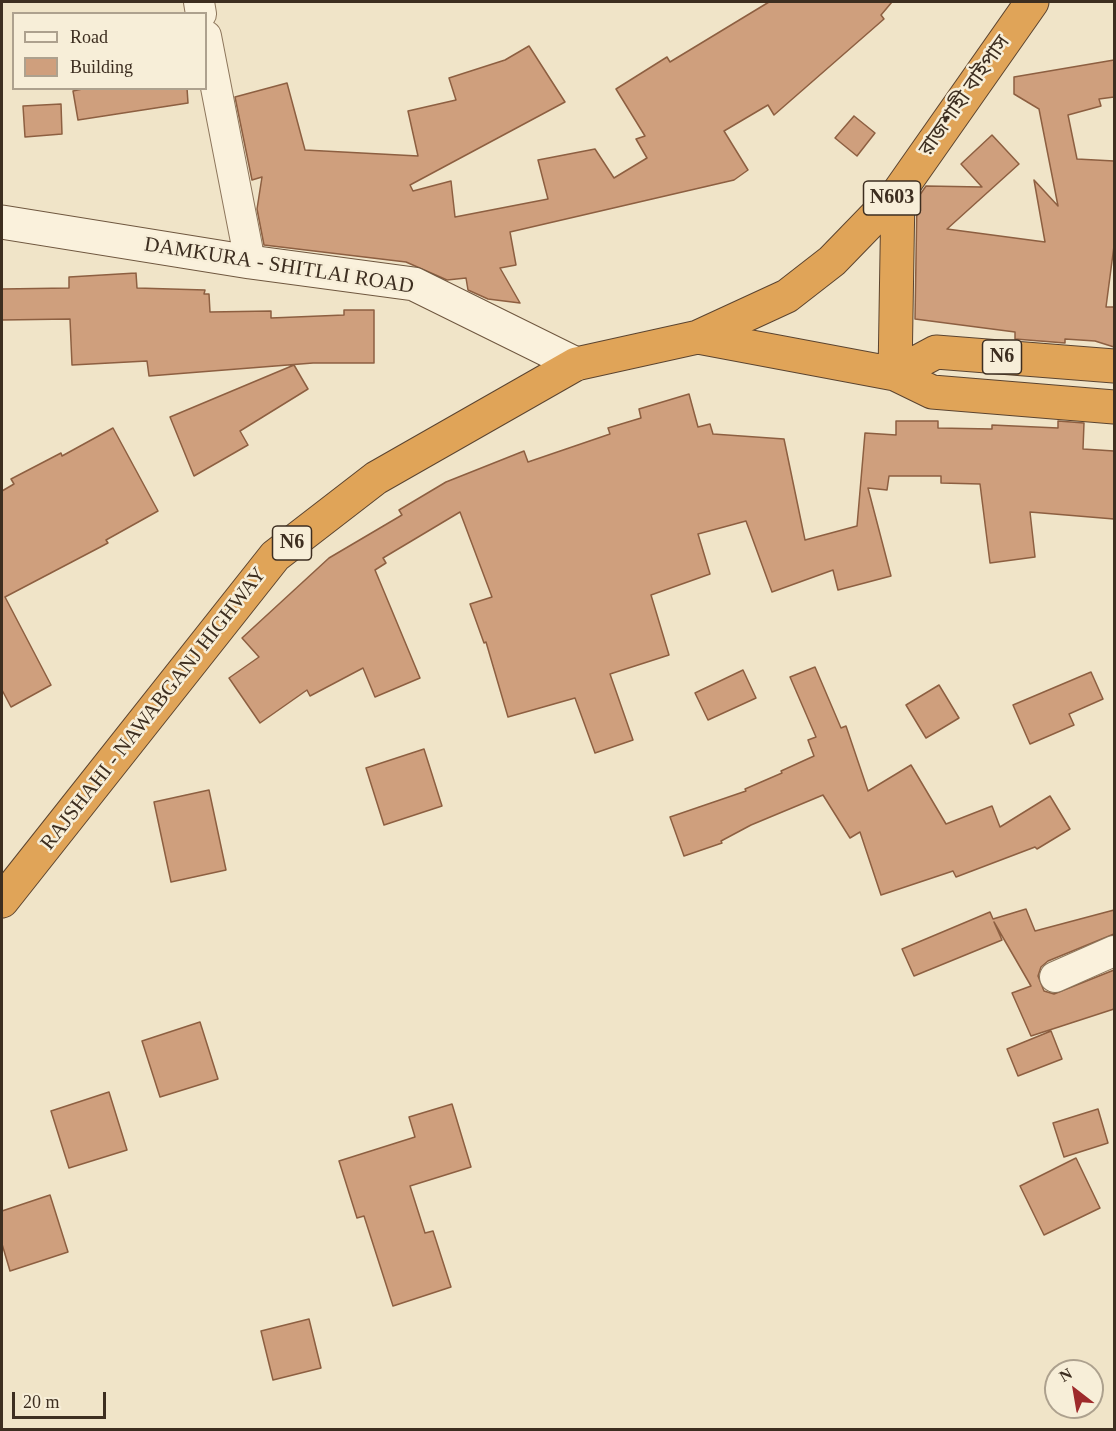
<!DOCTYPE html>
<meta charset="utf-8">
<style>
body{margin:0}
#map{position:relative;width:1116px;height:1431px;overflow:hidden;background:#f0e4c8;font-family:"Times New Roman",serif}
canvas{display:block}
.frame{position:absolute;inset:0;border:3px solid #3d2e20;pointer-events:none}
.legend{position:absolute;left:12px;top:12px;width:195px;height:78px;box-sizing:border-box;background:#f7eed8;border:2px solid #ada18e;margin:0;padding:8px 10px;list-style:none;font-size:18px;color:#3d2e20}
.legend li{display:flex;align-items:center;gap:12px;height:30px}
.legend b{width:30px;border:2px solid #ada18e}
.north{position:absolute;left:1044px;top:1359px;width:60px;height:60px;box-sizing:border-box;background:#f7eed8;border:2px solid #ada18e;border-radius:50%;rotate:329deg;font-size:16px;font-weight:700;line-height:24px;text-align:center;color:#3d2e20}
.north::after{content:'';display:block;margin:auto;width:21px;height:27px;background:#9e2a2b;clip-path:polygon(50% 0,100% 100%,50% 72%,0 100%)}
.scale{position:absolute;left:12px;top:1392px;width:94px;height:27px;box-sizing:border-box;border:3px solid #3d2e20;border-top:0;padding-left:8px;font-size:18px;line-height:21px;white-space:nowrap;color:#3d2e20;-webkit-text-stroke:4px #f7eed8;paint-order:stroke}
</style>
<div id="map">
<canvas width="1116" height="1431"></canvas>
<div class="frame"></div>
<ul class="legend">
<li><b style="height:8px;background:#faf1dc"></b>Road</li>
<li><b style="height:16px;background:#cf9f7d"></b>Building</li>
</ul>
<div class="north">N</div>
<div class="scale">20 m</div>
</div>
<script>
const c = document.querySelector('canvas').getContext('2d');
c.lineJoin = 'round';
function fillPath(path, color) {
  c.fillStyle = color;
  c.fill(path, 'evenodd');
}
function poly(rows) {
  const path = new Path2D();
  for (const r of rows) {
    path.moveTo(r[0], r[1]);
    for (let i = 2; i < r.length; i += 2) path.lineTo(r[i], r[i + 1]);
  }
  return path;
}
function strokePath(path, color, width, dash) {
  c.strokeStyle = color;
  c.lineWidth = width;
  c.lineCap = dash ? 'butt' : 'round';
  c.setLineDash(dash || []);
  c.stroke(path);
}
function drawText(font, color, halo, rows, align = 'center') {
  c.font = font + ' "Times New Roman","Noto Sans Bengali",serif';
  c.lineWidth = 5;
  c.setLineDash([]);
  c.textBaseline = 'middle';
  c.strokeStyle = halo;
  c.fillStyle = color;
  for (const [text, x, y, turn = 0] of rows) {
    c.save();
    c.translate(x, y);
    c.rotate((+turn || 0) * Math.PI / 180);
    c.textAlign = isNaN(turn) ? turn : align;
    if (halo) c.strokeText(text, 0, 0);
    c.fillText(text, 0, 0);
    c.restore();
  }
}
const building = poly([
 [769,2,892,2,881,15,884,19,774,115,768,105,724,131,748,170,734,180,510,232,516,265,500,268,520,303,488,299,468,290,466,278,447,280,406,262,264,245,257,209,262,177,252,180,235,97,287,83,305,150,418,156,408,111,456,100,449,78,505,60,529,46,565,102,410,185,413,191,451,181,455,217,548,199,538,160,595,149,614,178,647,158,636,139,645,136,616,89,667,57,670,62,769,2],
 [1114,60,1114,97,1099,99,1101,106,1068,115,1077,159,1114,161,1114,246,1106,307,1114,307,1114,347,1095,341,1065,339,1065,343,1015,339,1015,332,915,319,917,199,926,186,982,187,961,164,992,135,1019,164,947,229,1045,242,1034,180,1058,206,1039,109,1014,94,1014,77,1114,60],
 [87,88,187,88,188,103,78,120,73,91,87,88],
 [61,104,62,134,25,137,23,106,61,104],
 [854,116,875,133,857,156,835,138,854,116],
 [136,273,137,288,205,290,204,294,209,294,210,312,271,311,271,318,344,315,344,310,374,310,374,363,313,363,149,376,147,361,72,365,70,319,2,320,2,289,69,288,69,277,136,273],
 [294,365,308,389,240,431,248,445,194,476,170,417,294,365],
 [689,394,698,427,710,424,713,434,784,439,805,540,857,526,865,433,896,435,896,421,938,421,938,428,992,429,992,425,1058,428,1058,421,1084,423,1083,449,1114,451,1114,519,1030,512,1035,557,990,563,980,484,941,483,941,476,889,476,887,490,868,488,891,576,838,590,833,570,772,592,746,521,698,534,710,574,651,595,669,655,610,674,633,740,595,753,575,698,508,717,486,642,484,643,470,604,492,597,460,512,383,558,386,563,375,570,420,678,375,697,363,668,310,696,307,690,260,723,229,678,259,657,242,638,329,558,402,515,399,510,446,482,524,451,528,462,610,434,608,428,641,418,639,409,689,394],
 [113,428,158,511,106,540,108,543,5,597,51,685,11,707,2,690,2,491,14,484,11,479,61,453,62,456,113,428],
 [815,667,841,728,846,726,868,791,911,765,946,824,992,806,1000,827,1050,796,1070,829,1037,849,1035,847,956,877,953,871,881,895,860,832,850,838,823,795,751,825,721,841,722,843,684,856,670,817,746,791,745,789,782,773,781,771,814,756,808,740,816,737,790,677,815,667],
 [743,670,756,698,708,720,695,693,743,670],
 [1091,672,1103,699,1069,714,1074,725,1030,744,1013,705,1091,672],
 [939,685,959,718,926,738,906,705,939,685],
 [424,749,442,806,384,825,366,768,424,749],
 [209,790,226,870,171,882,154,802,209,790],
 [1026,909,1035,931,1114,910,1114,934,1048,961,1041,967,1038,976,1044,991,1054,994,1114,970,1114,1009,1031,1036,1012,993,1031,986,994,922,1002,940,914,976,902,949,990,912,993,919,1026,909],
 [200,1022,218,1079,160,1097,142,1041,200,1022],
 [1051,1031,1062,1059,1018,1076,1007,1049,1051,1031],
 [109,1092,127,1150,69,1168,51,1111,109,1092],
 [452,1104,471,1167,410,1186,425,1233,433,1231,451,1287,393,1306,364,1216,357,1218,339,1161,415,1137,409,1117,452,1104],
 [1098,1109,1108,1143,1064,1157,1053,1123,1098,1109],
 [1076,1158,1100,1208,1044,1235,1020,1186,1076,1158],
 [50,1195,68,1252,10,1271,2,1244,2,1211,50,1195],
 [309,1319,321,1368,273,1380,261,1331,309,1319]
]);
const street = poly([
 [199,2,201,14],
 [206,36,250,262],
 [1055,977,1114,951]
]);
const secondary = poly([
 [2,222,250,262,414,284,576,364]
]);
const highway = poly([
 [698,337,895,374,932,392,1114,407],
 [895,374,936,352,1114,366],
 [895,374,898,193],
 [2,901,275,556,376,478,576,364,698,337,787,296,832,261,898,193,1032,2]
]);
const shields = [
 [892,198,57],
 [1002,357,39],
 [292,543,39]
];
const shieldNames = [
 ["N603",892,198],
 ["N6",1002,357],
 ["N6",292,543]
];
const streetNames = [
 ["রাজশাহী বাইপাস",965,96,-55],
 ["DAMKURA - SHITLAI ROAD",279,266,9],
 ["RAJSHAHI - NAWABGANJ HIGHWAY",154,709,-52]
];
fillPath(building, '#cf9f7d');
strokePath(building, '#8d5f41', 1.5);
strokePath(street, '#8d765c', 32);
strokePath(secondary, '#6f573f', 35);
strokePath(highway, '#5b4430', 35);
strokePath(street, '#faf1dc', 30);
strokePath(secondary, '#faf1dc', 33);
strokePath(highway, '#e0a458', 33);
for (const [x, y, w] of shields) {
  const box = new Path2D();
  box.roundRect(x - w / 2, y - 17, w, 34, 4.5);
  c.fillStyle = '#f7eed8';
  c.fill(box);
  strokePath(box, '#3d2e20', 1.5);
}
drawText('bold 20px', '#3d2e20', null, shieldNames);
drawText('21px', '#3d2e20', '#f7eed8', streetNames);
</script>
